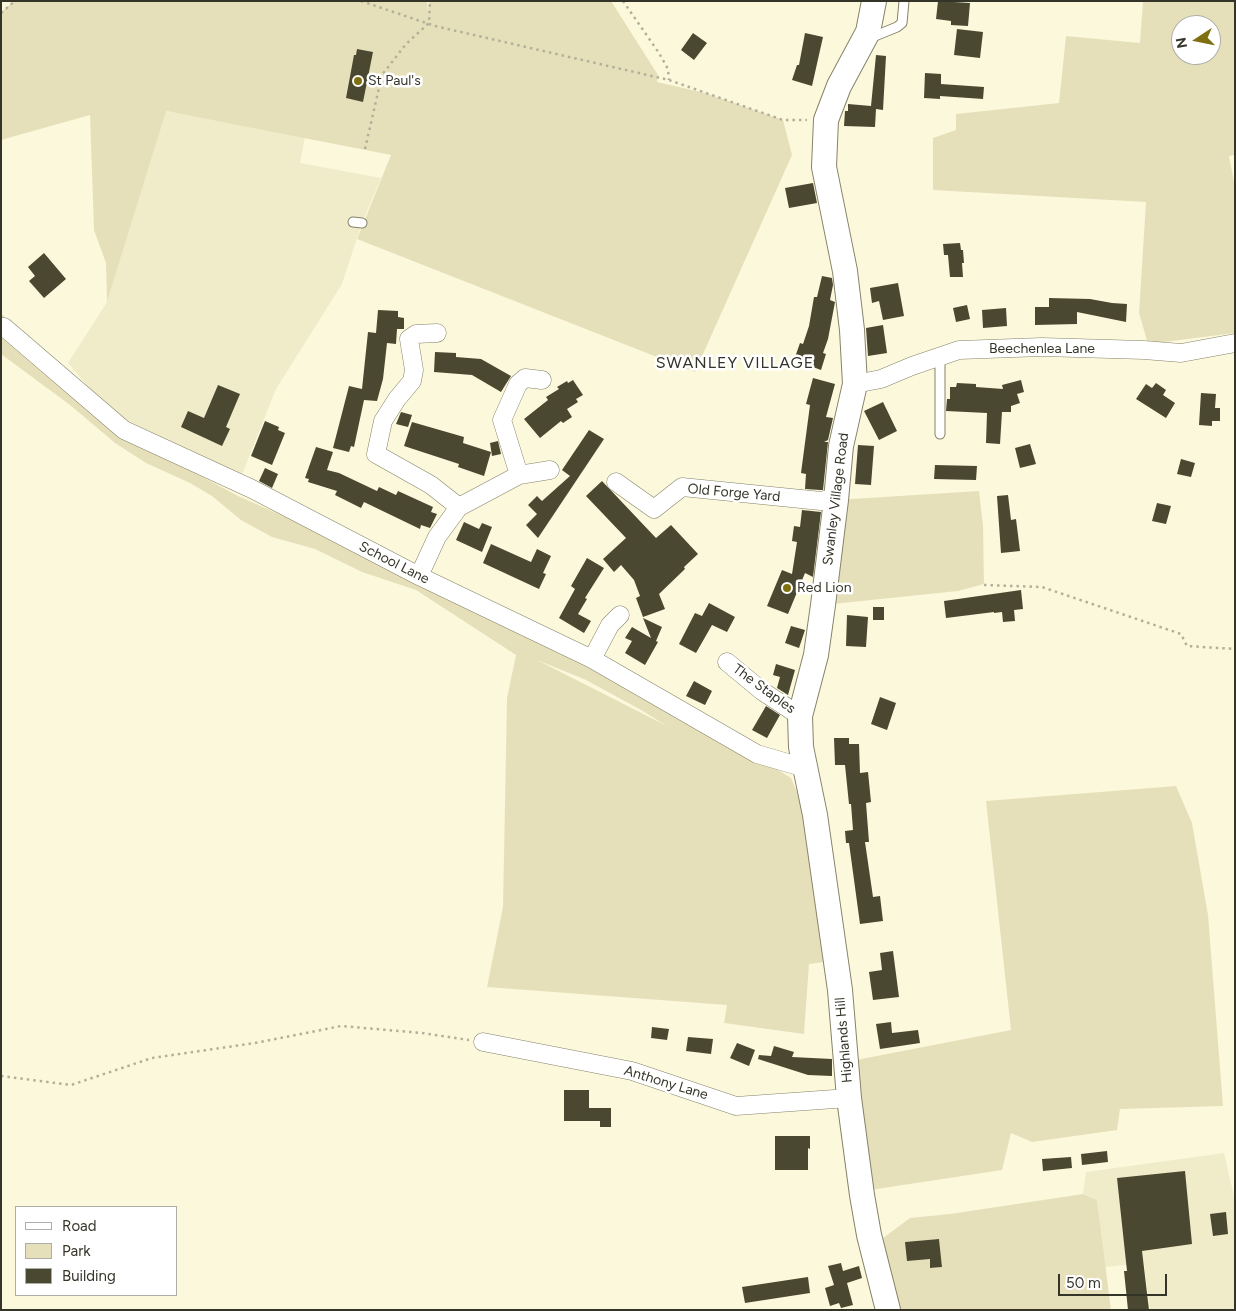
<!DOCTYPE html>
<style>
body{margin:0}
#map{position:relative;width:1236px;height:1311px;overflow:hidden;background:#fcf8dc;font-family:Figtree,sans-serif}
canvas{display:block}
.frame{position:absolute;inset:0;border:2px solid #353429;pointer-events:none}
.legend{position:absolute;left:15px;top:1206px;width:162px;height:90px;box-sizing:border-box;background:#fff;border:1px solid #aeaea9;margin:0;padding:6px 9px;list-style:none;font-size:15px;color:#353429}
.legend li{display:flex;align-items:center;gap:10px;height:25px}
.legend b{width:25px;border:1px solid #aeaea9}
.north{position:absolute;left:1171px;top:15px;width:50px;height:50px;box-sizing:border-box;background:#fff;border:1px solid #aeaea9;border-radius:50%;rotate:259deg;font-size:14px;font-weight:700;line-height:20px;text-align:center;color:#353429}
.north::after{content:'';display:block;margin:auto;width:18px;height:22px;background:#7e7010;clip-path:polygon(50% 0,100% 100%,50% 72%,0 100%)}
.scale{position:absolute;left:1058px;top:1274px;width:109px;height:22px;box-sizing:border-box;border:2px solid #353429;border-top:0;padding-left:6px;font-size:15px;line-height:18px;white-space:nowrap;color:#353429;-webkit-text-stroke:4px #fff;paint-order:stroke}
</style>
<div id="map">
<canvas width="1236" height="1311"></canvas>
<div class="frame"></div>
<ul class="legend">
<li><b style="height:6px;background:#fff"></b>Road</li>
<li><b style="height:14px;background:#e6e0ba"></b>Park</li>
<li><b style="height:14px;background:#4b4831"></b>Building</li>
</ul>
<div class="north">N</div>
<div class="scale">50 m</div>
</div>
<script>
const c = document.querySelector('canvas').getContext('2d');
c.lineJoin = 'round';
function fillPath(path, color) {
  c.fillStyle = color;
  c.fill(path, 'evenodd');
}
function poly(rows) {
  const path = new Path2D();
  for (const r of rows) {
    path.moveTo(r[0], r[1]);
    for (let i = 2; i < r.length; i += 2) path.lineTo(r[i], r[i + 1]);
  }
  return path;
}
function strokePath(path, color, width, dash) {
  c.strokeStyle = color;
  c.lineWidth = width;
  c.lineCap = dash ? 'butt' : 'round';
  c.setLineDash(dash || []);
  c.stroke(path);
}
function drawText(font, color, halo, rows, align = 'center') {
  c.font = font + ' Figtree,sans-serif';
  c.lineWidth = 5;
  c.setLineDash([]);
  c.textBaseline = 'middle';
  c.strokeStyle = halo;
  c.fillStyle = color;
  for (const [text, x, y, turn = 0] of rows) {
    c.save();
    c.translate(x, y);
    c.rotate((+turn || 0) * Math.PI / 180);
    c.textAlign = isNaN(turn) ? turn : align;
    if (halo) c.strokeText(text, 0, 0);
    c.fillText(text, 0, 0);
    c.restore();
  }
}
const built = poly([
 [165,111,305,137,300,163,381,178,362,223,342,284,276,389,241,477,109,411,68,363,107,302],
 [1224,1153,1235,1201,1235,1310,1150,1310,1144,1263,1105,1267,1097,1200,1083,1194,1086,1172]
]);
const green = poly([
 [14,1,427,1,428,11,429,1,611,1,658,75,657,82,705,93,783,120,792,155,695,372,357,239,391,155,166,111,107,302,106,263,94,230,90,115,1,140,1,12],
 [1143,1,1235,1,1235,155,1229,156,1235,187,1235,333,1148,344,1139,313,1146,202,933,190,933,138,956,130,956,114,1059,103,1066,36,1140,43],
 [1181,25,1211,25,1211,55,1181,55],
 [1,313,72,390,119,432,238,496,419,576,581,660,637,696,752,754,791,778,799,797,809,827,831,961,809,964,804,1034,724,1023,727,1005,487,987,503,907,507,698,516,655,416,590,362,572,315,549,272,537,241,520,212,496,190,483,146,463,115,443,70,405,1,354],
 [537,660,586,680,641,710,667,726],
 [979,491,983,526,984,584,958,591,823,605,836,500],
 [1176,786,1192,823,1208,915,1223,1106,1120,1109,1117,1130,1032,1142,1011,1133,1002,1170,870,1190,851,1061,1011,1030,986,801],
 [1083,1194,1097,1200,1111,1310,897,1310,879,1241,910,1218,950,1214],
 [939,1239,942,1267,930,1268,930,1259,905,1242]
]);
const building = poly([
 [938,1,970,3,968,26,951,25,951,21,936,19],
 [957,29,983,32,980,58,954,55],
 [693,33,707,43,694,60,681,50],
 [805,33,823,37,812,86,792,80,797,65,799,65],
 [357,49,373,52,363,102,346,98,354,55,356,55],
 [876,55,886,56,883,110,876,109,875,127,844,126,845,111,848,111,848,104,871,106],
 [925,73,941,74,941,84,984,87,983,99,940,96,940,99,924,98],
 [813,183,817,203,789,208,785,188],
 [960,243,961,250,963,250,964,263,962,263,963,277,950,277,948,255,944,255,943,244],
 [44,253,66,279,44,298,29,281,35,276,28,267],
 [822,276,832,278,833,285,830,300,835,302,828,339,823,353,826,354,821,370,794,360,800,343,803,344,809,326,814,297,817,297],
 [898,283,904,316,883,320,879,301,872,303,870,288],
 [1049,298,1090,299,1112,303,1127,304,1126,322,1077,312,1077,324,1035,325,1035,307,1049,307],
 [967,305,970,319,956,322,953,308],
 [1006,308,1007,326,983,328,982,310],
 [378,310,398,311,398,317,404,318,404,329,397,329,396,344,387,343,383,379,377,401,364,400,354,447,351,446,349,452,333,448,349,386,362,389,368,332,376,333],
 [883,325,887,353,868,356,866,328],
 [435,352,456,353,456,357,481,359,511,376,501,392,472,375,434,372],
 [813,378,835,384,826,417,833,418,828,440,824,442,828,442,823,490,820,490,805,489,806,474,801,473,810,405,806,404],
 [573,380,583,395,576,399,578,402,567,409,572,417,563,423,561,421,540,438,524,419,548,400,546,397,559,389,557,387,567,381,568,383],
 [1021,380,1024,392,1017,394,1020,403,1011,406,1011,412,1002,412,1000,444,986,443,987,413,946,411,947,399,950,399,950,387,956,387,957,383,976,384,976,387,1003,389,1002,385],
 [1156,383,1166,390,1163,395,1175,403,1166,418,1136,399,1146,384,1152,388],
 [218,385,240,394,226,427,230,429,222,446,181,427,188,411,204,418],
 [1201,393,1216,394,1215,408,1220,408,1220,421,1212,421,1212,426,1199,425],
 [883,402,897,431,879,440,864,411],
 [401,412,412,415,408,427,396,424],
 [265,421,279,427,278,430,285,433,272,465,251,456],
 [412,422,464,437,463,443,491,452,484,476,458,467,459,464,404,446],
 [589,430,604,439,538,538,526,525,537,514,528,505,537,496,542,501,570,476,562,470],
 [498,441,501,454,492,456,490,443],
 [1030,444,1036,464,1020,468,1015,448],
 [858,445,874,446,871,485,855,484],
 [316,447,333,452,327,470,339,473,377,491,379,487,396,495,398,491,433,507,431,512,437,514,430,528,421,525,420,529,364,502,361,508,335,495,337,491,308,482,309,479,305,478],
 [1181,459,1195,463,1191,477,1177,474],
 [935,465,977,466,976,480,934,479],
 [265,468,278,474,272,488,259,481],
 [602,481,656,538,671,525,698,554,684,567,685,569,659,594,665,609,643,617,636,598,640,596,634,580,621,565,614,572,603,559,626,538,586,496],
 [1008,495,1011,520,1016,519,1020,551,1001,553,997,496],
 [1157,503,1171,506,1166,524,1152,521],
 [802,510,821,512,813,577,805,573,788,614,767,606,782,570,792,574,797,542,792,541,794,526,800,527],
 [464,522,479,529,482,523,492,527,482,552,456,540],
 [491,544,531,562,537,549,551,556,543,573,546,574,539,589,483,563],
 [587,558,604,568,585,598,587,599,578,614,591,621,584,633,559,618,575,589,571,586],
 [1021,590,1023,609,1014,610,1015,621,1003,622,1002,612,994,613,994,612,946,618,944,601],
 [709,603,735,617,727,632,712,625,696,653,679,644,695,613,702,616],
 [873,607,884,607,884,620,873,620],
 [847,615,868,617,866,647,846,646],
 [643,618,662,627,656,641,658,642,645,665,625,653,632,641,625,638,632,627,651,638],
 [791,626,805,630,799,648,785,643],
 [776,664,795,670,788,695,777,688,780,677,773,675],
 [694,681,712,691,705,705,686,696],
 [880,697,896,703,887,730,871,724],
 [766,706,780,715,767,738,752,730],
 [834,738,849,738,849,744,859,744,860,773,868,772,871,802,866,803,869,842,865,842,873,897,880,896,883,921,860,924,849,843,846,843,845,831,853,830,851,804,849,804,845,765,835,765],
 [893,951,899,997,873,1000,869,972,882,970,880,953],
 [891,1022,892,1033,918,1030,920,1043,880,1049,876,1024],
 [652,1027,669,1029,667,1040,651,1038],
 [688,1037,713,1039,711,1054,686,1051],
 [737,1043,755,1050,749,1066,730,1058],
 [774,1046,794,1052,792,1057,832,1059,832,1076,808,1075,758,1059,759,1055,771,1056],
 [564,1090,589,1090,589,1108,611,1108,611,1127,600,1127,600,1121,564,1121],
 [775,1136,810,1136,810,1149,808,1148,808,1170,775,1170],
 [1107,1151,1108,1162,1082,1165,1081,1154],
 [1071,1157,1072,1168,1043,1171,1042,1159],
 [1185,1171,1192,1244,1142,1251,1149,1310,1128,1310,1124,1271,1127,1271,1117,1178],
 [1226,1212,1228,1234,1213,1236,1210,1214],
 [939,1239,942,1267,930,1268,930,1259,907,1261,905,1242],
 [841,1263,843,1271,859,1266,862,1278,847,1283,853,1305,841,1308,839,1303,830,1306,825,1288,834,1285,828,1266],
 [808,1277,810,1293,745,1303,742,1287]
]);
const path = poly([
 [361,1,435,26,669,80,783,120,807,120],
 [623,1,659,53,668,69,669,80],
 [1,13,15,1],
 [365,149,382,75,406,44,429,23,430,1],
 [984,585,1042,587,1181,634,1187,646,1235,649],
 [1,1076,71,1085,152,1058,255,1043,341,1026,422,1033,469,1040]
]);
const lane = poly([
 [870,38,897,27,902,23,904,1],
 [353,222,362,223],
 [940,434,940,356]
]);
const street = poly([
 [1,327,4,327,124,430,252,489,419,576,592,659,757,754,805,768],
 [437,333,416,334,409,339,414,370,412,381,397,399,383,421,376,454,431,485,459,507],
 [855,384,881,379,912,366,959,350,1042,347,1144,350,1181,353,1235,343],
 [519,475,502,420,518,384,525,378,542,380],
 [616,482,654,509,682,487,821,501,837,497],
 [419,576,437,537,459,507,519,475,550,470],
 [592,659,610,625,620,615],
 [727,662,762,691,800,716],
 [483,1042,632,1071,736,1106,849,1098]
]);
const secondary = poly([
 [874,1,868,32,839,86,826,120,824,167,845,271,852,330,855,384,841,446,836,500,823,605,816,655,800,716,801,747,815,815,840,990,849,1098,862,1195,869,1235,888,1310]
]);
const markers = [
 [358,81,5,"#7e7010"],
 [787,588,5,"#7e7010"]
];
const poiNames = [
 ["St Paul's",368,81],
 ["Red Lion",797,588]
];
const streetNames = [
 ["Beechenlea Lane",1042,349],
 ["Old Forge Yard",734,493,5],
 ["Swanley Village Road",836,499,-83],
 ["School Lane",394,563,27],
 ["The Staples",764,689,36],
 ["Highlands Hill",844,1040,-95],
 ["Anthony Lane",666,1083,17]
];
const quarterNames = [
 ["SWANLEY VILLAGE",735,363]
];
fillPath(built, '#f0ebc9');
fillPath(green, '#e6e0ba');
fillPath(building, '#4b4831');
strokePath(lane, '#858269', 11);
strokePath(street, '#858269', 19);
strokePath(secondary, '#858269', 26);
strokePath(path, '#b3b09a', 2.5, [2.5, 4]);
strokePath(lane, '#fff', 9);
strokePath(street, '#fff', 18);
strokePath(secondary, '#fff', 24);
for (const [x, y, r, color] of markers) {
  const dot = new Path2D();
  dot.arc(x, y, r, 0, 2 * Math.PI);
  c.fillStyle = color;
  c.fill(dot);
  strokePath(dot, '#fff', 2);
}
drawText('14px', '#353429', '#fff', poiNames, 'left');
drawText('14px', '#353429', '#fff', streetNames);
c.letterSpacing = '1px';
drawText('16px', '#353429', '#fff', quarterNames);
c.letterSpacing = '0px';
</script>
